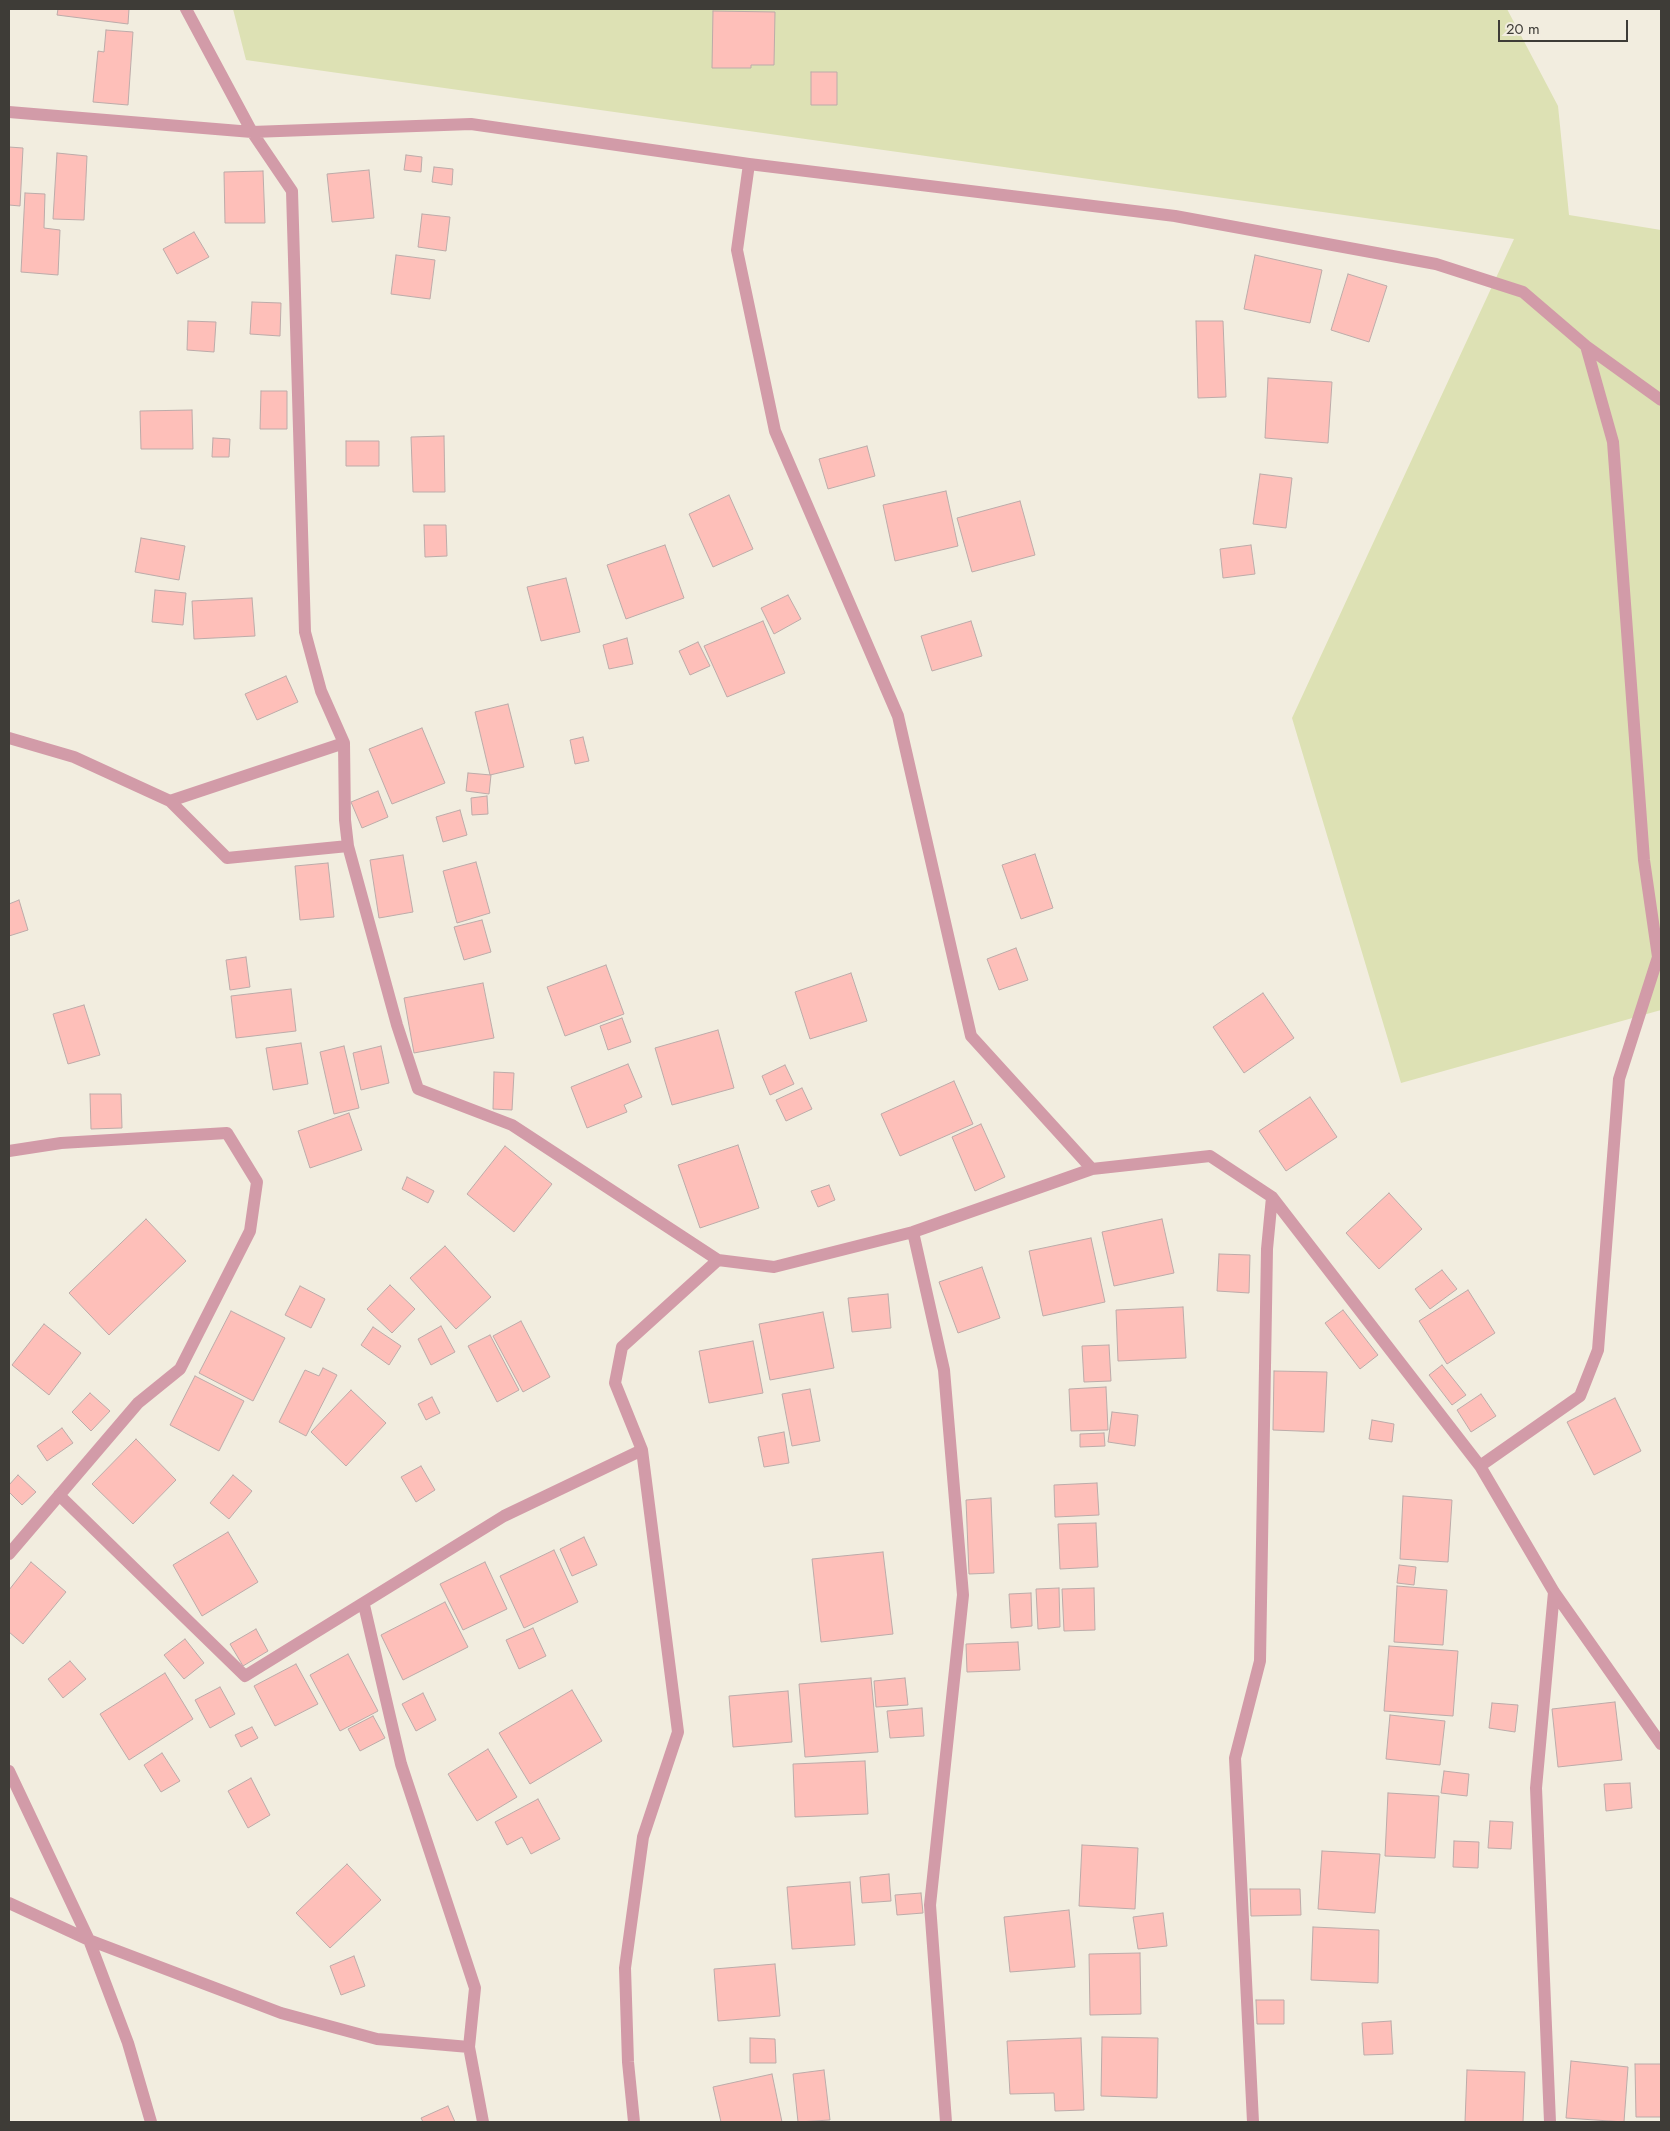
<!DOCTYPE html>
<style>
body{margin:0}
#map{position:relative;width:1670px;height:2131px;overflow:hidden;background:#f2eddf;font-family:Jost,sans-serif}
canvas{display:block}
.frame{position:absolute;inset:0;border:10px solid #3e3c37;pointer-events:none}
.scale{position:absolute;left:1498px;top:20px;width:130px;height:22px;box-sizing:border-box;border:2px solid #3e3c37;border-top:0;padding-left:6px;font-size:15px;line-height:18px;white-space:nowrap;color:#3e3c37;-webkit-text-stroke:4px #f2eddf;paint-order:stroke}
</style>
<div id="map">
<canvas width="1670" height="2131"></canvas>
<div class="frame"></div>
<div class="scale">20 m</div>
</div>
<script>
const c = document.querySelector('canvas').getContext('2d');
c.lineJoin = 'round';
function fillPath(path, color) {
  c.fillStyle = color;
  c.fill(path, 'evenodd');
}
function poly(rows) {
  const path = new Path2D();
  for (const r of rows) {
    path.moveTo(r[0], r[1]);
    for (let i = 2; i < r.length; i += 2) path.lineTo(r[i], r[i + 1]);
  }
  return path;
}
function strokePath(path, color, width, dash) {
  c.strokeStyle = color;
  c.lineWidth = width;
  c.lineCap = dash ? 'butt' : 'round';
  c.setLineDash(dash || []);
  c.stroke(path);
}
const green = poly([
 [233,9,1507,9,1558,106,1569,215,1661,230,1661,1010,1401,1083,1292,718,1514,239,246,60]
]);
const building = poly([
 [58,9,129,9,128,24,57,15,58,9],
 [713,11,775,12,774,65,751,65,751,68,712,68,713,11],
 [106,30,133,32,128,105,93,102,98,51,104,52,106,30],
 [811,72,837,72,837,105,811,105,811,72],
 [9,147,23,148,20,206,9,205,9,147],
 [57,153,87,156,84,220,53,219,57,153],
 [406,155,422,157,421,172,404,170,406,155],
 [434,167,453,169,452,185,432,182,434,167],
 [369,170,374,218,332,222,327,174,369,170],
 [263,171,265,223,225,223,224,172,263,171],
 [25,193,45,194,44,228,60,230,58,275,21,272,25,193],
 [422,214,450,217,446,251,418,247,422,214],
 [194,232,209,257,177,274,163,249,194,232],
 [396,255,435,260,430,299,391,294,396,255],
 [1255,255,1322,270,1310,323,1244,309,1255,255],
 [1348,274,1387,286,1369,342,1331,330,1348,274],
 [252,302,281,303,280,336,250,334,252,302],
 [188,321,216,322,214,352,187,350,188,321],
 [1196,321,1223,321,1226,397,1198,398,1196,321],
 [1268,378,1332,382,1328,443,1265,438,1268,378],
 [261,391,287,391,287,429,260,429,261,391],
 [192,410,193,449,141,449,140,411,192,410],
 [444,436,445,492,413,492,411,437,444,436],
 [213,438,230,439,229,457,212,457,213,438],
 [346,441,379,441,379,466,346,466,346,441],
 [867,446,875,476,828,489,819,459,867,446],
 [1260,474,1292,478,1286,528,1253,524,1260,474],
 [946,491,958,546,895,561,883,505,946,491],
 [729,495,753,549,713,567,689,514,729,495],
 [1020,501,1035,555,972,572,957,518,1020,501],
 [424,525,446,525,447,556,425,557,424,525],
 [141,538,185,546,179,580,135,572,141,538],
 [665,545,684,598,626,619,607,565,665,545],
 [1251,545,1255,574,1223,578,1220,549,1251,545],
 [566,578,580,632,541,641,527,587,566,578],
 [155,590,186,593,183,625,152,622,155,590],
 [788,595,801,619,774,634,761,608,788,595],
 [252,598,255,636,194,639,192,601,252,598],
 [763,621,785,673,727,697,704,646,763,621],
 [971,621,982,656,932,671,921,636,971,621],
 [627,638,633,664,609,669,603,645,627,638],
 [698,642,710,666,690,675,679,651,698,642],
 [286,676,298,702,257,720,245,694,286,676],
 [508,704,524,767,490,775,475,712,508,704],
 [422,728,445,783,392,804,369,749,422,728],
 [583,737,589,761,575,764,570,740,583,737],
 [468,773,491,775,489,794,466,791,468,773],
 [378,791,388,817,362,828,351,802,378,791],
 [487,796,488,814,472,815,471,798,487,796],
 [460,810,467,835,443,842,436,817,460,810],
 [1035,854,1053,908,1021,919,1002,865,1035,854],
 [403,855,413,912,379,918,370,860,403,855],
 [476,862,490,913,457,923,443,871,476,862],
 [328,863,334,917,300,920,295,866,328,863],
 [19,900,28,930,9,936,9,904,19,900],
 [482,920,491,952,464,960,454,927,482,920],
 [1016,948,1028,980,999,990,987,959,1016,948],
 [246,957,250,987,230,990,226,960,246,957],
 [606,965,624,1014,565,1036,547,987,606,965],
 [851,973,867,1021,810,1039,795,992,851,973],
 [483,983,494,1038,414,1053,404,998,483,983],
 [291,989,296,1031,236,1038,231,996,291,989],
 [1263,993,1294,1038,1244,1073,1213,1027,1263,993],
 [84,1005,100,1055,68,1064,53,1014,84,1005],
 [622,1018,631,1042,608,1050,600,1026,622,1018],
 [718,1030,734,1088,672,1105,655,1048,718,1030],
 [301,1043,308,1084,273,1090,266,1048,301,1043],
 [344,1046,359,1108,334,1114,320,1052,344,1046],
 [381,1046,389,1083,361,1090,353,1053,381,1046],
 [628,1064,642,1097,624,1105,627,1112,587,1128,571,1087,628,1064],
 [785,1065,794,1084,770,1095,762,1076,785,1065],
 [494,1072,514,1073,512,1110,493,1109,494,1072],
 [954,1081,973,1124,900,1156,881,1114,954,1081],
 [802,1088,812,1109,786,1121,776,1100,802,1088],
 [90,1094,121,1094,122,1128,91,1129,90,1094],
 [1310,1097,1337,1137,1286,1171,1259,1131,1310,1097],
 [349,1113,362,1150,310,1168,298,1131,349,1113],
 [981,1124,1005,1177,975,1191,952,1137,981,1124],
 [738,1145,759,1208,700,1228,678,1165,738,1145],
 [505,1146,552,1184,514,1232,467,1194,505,1146],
 [407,1177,434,1191,428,1203,402,1189,407,1177],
 [829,1185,835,1200,818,1207,811,1191,829,1185],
 [1389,1193,1422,1229,1379,1269,1346,1233,1389,1193],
 [146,1219,186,1261,109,1335,69,1293,146,1219],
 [1162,1219,1174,1273,1114,1286,1102,1232,1162,1219],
 [1091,1238,1105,1302,1043,1316,1029,1251,1091,1238],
 [445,1246,491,1297,456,1329,410,1278,445,1246],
 [1219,1254,1250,1255,1249,1293,1217,1291,1219,1254],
 [982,1267,1000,1318,958,1333,939,1282,982,1267],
 [1442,1270,1457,1289,1430,1309,1415,1289,1442,1270],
 [390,1285,415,1309,392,1333,367,1309,390,1285],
 [300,1286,325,1299,311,1328,285,1315,300,1286],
 [1468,1290,1495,1333,1447,1364,1419,1321,1468,1290],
 [888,1294,891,1328,852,1332,848,1298,888,1294],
 [1183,1307,1186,1358,1118,1361,1116,1310,1183,1307],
 [1343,1310,1378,1355,1360,1369,1325,1323,1343,1310],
 [231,1311,285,1338,253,1401,199,1373,231,1311],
 [823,1312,834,1368,770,1380,759,1324,823,1312],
 [521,1321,550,1377,523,1392,493,1336,521,1321],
 [44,1324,81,1353,49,1395,12,1365,44,1324],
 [441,1326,455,1352,431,1365,418,1339,441,1326],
 [373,1327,401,1346,389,1365,361,1345,373,1327],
 [490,1335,519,1390,497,1402,468,1346,490,1335],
 [753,1341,763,1393,709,1403,699,1351,753,1341],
 [1109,1345,1111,1381,1084,1382,1082,1346,1109,1345],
 [1442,1365,1466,1395,1452,1405,1429,1375,1442,1365],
 [323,1368,337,1375,306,1436,279,1422,305,1370,319,1376,323,1368],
 [1274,1371,1327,1372,1324,1432,1273,1430,1274,1371],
 [195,1376,244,1401,219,1451,170,1425,195,1376],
 [1106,1387,1108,1430,1071,1431,1069,1389,1106,1387],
 [810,1389,820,1441,792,1446,782,1394,810,1389],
 [351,1390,386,1423,346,1466,311,1432,351,1390],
 [90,1393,110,1411,91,1431,72,1412,90,1393],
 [1481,1394,1496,1416,1471,1432,1457,1410,1481,1394],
 [432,1397,440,1413,426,1420,418,1404,432,1397],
 [1615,1398,1641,1451,1594,1475,1567,1422,1615,1398],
 [1112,1412,1138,1415,1135,1446,1108,1442,1112,1412],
 [1372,1420,1394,1424,1392,1442,1369,1439,1372,1420],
 [62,1428,73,1443,47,1461,37,1446,62,1428],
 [784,1432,789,1463,764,1467,758,1437,784,1432],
 [1104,1433,1105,1446,1080,1447,1080,1434,1104,1433],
 [136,1439,176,1480,133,1524,92,1484,136,1439],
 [421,1466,435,1490,416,1502,401,1477,421,1466],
 [18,1475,36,1492,22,1505,9,1492,9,1485,18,1475],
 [233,1475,252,1491,229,1519,210,1503,233,1475],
 [1097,1483,1099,1515,1055,1517,1054,1485,1097,1483],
 [1403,1496,1452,1500,1448,1562,1400,1559,1403,1496],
 [991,1498,994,1573,969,1574,966,1500,991,1498],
 [1096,1523,1098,1567,1060,1569,1058,1524,1096,1523],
 [228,1532,258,1582,202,1616,173,1565,228,1532],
 [584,1537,597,1565,572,1576,560,1549,584,1537],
 [554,1550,578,1602,524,1628,500,1576,554,1550],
 [883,1552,893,1634,821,1642,812,1559,883,1552],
 [31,1562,66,1592,23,1644,9,1632,9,1590,31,1562],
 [485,1562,507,1609,463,1630,440,1584,485,1562],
 [1399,1565,1416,1567,1414,1585,1397,1583,1399,1565],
 [1397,1586,1447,1590,1443,1645,1394,1642,1397,1586],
 [1059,1588,1060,1627,1038,1629,1036,1589,1059,1588],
 [1094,1588,1095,1630,1064,1631,1062,1589,1094,1588],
 [1031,1593,1032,1626,1011,1628,1009,1594,1031,1593],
 [445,1602,468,1647,403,1680,381,1635,445,1602],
 [533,1628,546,1656,519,1669,506,1640,533,1628],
 [256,1629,268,1651,243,1666,230,1644,256,1629],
 [185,1639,204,1663,184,1679,164,1655,185,1639],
 [1018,1642,1020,1670,967,1672,966,1644,1018,1642],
 [1389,1646,1458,1651,1453,1716,1384,1711,1389,1646],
 [348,1654,378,1711,340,1731,310,1675,348,1654],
 [70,1661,86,1679,63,1698,48,1679,70,1661],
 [296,1664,318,1704,275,1726,254,1686,296,1664],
 [165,1673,193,1719,129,1760,100,1714,165,1673],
 [871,1678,878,1752,805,1757,799,1684,871,1678],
 [905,1678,908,1705,876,1707,874,1681,905,1678],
 [220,1687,235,1714,210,1728,195,1700,220,1687],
 [572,1690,602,1741,530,1784,499,1733,572,1690],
 [788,1691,792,1742,733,1747,729,1696,788,1691],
 [423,1693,436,1720,416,1731,402,1704,423,1693],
 [1615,1702,1622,1760,1558,1767,1552,1709,1615,1702],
 [1492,1703,1518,1705,1515,1732,1489,1728,1492,1703],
 [922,1708,924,1736,890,1738,887,1711,922,1708],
 [1390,1715,1445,1721,1440,1765,1386,1759,1390,1715],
 [373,1716,385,1738,360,1751,348,1729,373,1716],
 [252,1727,258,1738,241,1747,235,1735,252,1727],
 [488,1749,517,1797,477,1821,448,1774,488,1749],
 [162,1753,180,1781,161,1792,144,1765,162,1753],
 [865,1761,868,1814,795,1817,793,1764,865,1761],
 [1444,1771,1469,1774,1467,1796,1441,1793,1444,1771],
 [251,1778,270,1815,248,1828,228,1791,251,1778],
 [1630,1783,1632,1808,1606,1811,1604,1784,1630,1783],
 [1388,1793,1439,1796,1435,1858,1385,1856,1388,1793],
 [538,1799,560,1839,531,1854,522,1837,507,1845,495,1822,538,1799],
 [1490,1821,1513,1822,1511,1849,1488,1848,1490,1821],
 [1454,1841,1479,1842,1478,1868,1453,1867,1454,1841],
 [1082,1845,1138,1848,1135,1909,1079,1906,1082,1845],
 [1322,1851,1380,1854,1375,1913,1318,1909,1322,1851],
 [347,1864,381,1900,330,1948,296,1913,347,1864],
 [889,1874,891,1901,862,1903,860,1877,889,1874],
 [850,1882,855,1945,792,1949,787,1887,850,1882],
 [1250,1889,1300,1889,1301,1915,1251,1916,1250,1889],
 [921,1893,923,1913,897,1915,895,1895,921,1893],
 [1069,1910,1075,1967,1010,1972,1004,1917,1069,1910],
 [1163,1913,1167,1946,1138,1949,1133,1917,1163,1913],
 [1313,1927,1379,1930,1378,1983,1311,1980,1313,1927],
 [1140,1953,1141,2014,1090,2015,1089,1954,1140,1953],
 [354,1956,365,1986,341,1995,330,1966,354,1956],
 [775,1964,780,2016,718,2021,714,1969,775,1964],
 [1256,2000,1284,2000,1284,2024,1257,2024,1256,2000],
 [1391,2021,1393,2054,1364,2055,1362,2023,1391,2021],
 [1102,2037,1158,2038,1157,2098,1101,2096,1102,2037],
 [750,2038,775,2039,776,2063,750,2063,750,2038],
 [1081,2038,1084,2110,1055,2111,1054,2093,1010,2094,1007,2041,1081,2038],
 [1571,2061,1628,2067,1624,2122,1566,2118,1571,2061],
 [1635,2064,1661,2064,1661,2117,1636,2117,1635,2064],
 [824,2070,830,2120,798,2122,793,2074,824,2070],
 [1467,2070,1525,2072,1523,2122,1465,2122,1467,2070],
 [772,2074,782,2122,721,2122,713,2087,772,2074],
 [448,2106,455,2122,423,2122,421,2118,448,2106]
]);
const minor = poly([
 [186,9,252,132,292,191,305,632,321,691,344,743,345,820,348,846],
 [9,112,252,132,471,124,749,164,1175,216,1436,264,1523,292,1586,346,1613,442,1644,860,1658,957,1661,961],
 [749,164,737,250,775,431,898,716,971,1036,1092,1169],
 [1586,346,1661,400],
 [9,738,74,757,170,801,227,858,348,846,397,1025,418,1089,512,1125,718,1260,774,1267,913,1232,1092,1169,1210,1156,1272,1197,1480,1466,1554,1592,1661,1744],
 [170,801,344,743],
 [9,1151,61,1143,227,1133,257,1182,250,1231,180,1369,138,1403,9,1554],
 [913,1232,944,1370,963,1595,930,1905,946,2122],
 [1480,1466,1580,1396,1598,1350,1619,1079,1658,957],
 [59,1495,245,1676,504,1516,642,1450],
 [364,1605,401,1764,475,1988,469,2047,483,2122],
 [9,1771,89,1940,128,2043,151,2122],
 [9,1903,89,1940,281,2013,377,2039,469,2047],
 [634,2122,628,2062,625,1968,643,1837,678,1732,642,1450,615,1383,622,1347,718,1260],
 [1253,2122,1235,1758,1260,1661,1267,1249,1272,1197],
 [1550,2122,1536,1788,1554,1592]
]);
fillPath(green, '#dde1b4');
fillPath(building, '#febfb9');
strokePath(building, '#bcaba9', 1);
strokePath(minor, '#d29ba8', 12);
</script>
